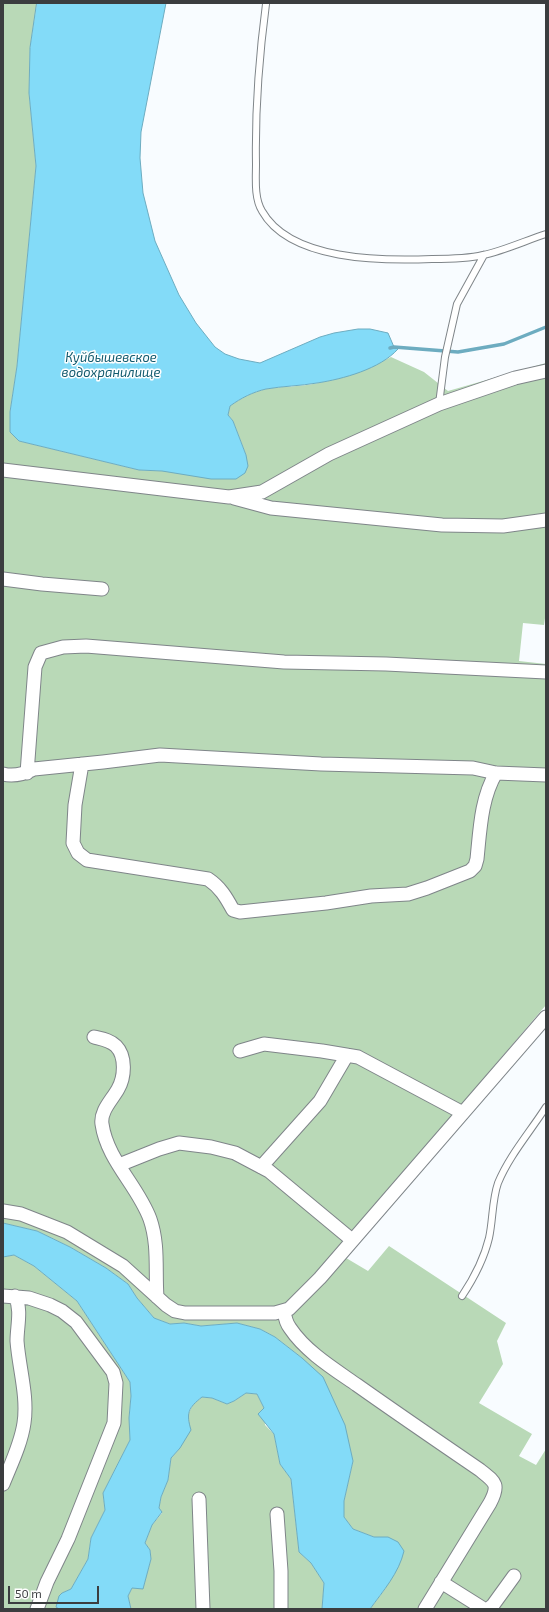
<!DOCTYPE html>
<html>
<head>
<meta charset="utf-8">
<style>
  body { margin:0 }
  #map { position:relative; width:549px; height:1612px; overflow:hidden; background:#f8fcff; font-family:"Exo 2",sans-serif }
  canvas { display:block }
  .frame { position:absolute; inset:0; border:4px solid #3b3d3f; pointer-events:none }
  .scale { position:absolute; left:8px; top:1586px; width:91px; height:18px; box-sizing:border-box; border:2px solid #3b3d3f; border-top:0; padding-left:5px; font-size:12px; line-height:14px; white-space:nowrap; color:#3b3d3f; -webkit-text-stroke:3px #fff; paint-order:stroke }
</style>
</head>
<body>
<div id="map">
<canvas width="549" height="1612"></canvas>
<div class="frame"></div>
<div class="scale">50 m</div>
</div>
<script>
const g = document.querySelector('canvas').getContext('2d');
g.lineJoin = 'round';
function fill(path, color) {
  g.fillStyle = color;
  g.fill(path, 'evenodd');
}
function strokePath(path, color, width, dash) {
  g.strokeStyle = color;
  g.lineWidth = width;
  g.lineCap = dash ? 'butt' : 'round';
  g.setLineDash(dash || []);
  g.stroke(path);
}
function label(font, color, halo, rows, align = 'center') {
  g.font = font + ' "Exo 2",sans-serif';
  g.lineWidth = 3;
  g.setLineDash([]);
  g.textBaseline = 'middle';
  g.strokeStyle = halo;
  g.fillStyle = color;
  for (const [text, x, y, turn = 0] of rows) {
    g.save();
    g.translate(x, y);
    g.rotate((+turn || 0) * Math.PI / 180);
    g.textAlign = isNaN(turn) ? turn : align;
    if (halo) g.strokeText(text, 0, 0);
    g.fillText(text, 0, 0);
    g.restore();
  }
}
const green = new Path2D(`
  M3,3H37L30,48L29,93L36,166L17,366L10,412L11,432L19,441L139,470L162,471L246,455L233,421L228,415L230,406C241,398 253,392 266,389C283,386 301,387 318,383C344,378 367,369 391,357L424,372L448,391L546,363V611L544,625L523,623L519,661L546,664V1005L336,1252L368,1271L389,1246L506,1323L497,1341L503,1364L479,1403L532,1434L519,1456L536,1465L546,1449V1609H370L385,1589L388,1538L374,1537L353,1529L344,1517V1501L353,1461L302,1358L275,1337L260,1329L237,1323L201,1326L184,1323L170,1324L154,1318L137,1298L128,1284L106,1268L70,1247L37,1231L3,1223Z
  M14,1255L34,1266L77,1301L130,1382L131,1396L129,1418L130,1440L103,1493L105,1510L91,1538L88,1559L71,1589L62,1593L56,1607L59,1609H3V1257Z
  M246,1393L257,1394L264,1408L265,1425L274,1434L280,1464L291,1479L299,1552L311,1563L324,1583L322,1609H131L128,1596L132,1588H143L151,1559L150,1550L145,1543L152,1525L162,1513L159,1508L161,1497L168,1480L171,1458L180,1448L187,1417L193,1404L202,1397L212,1398L227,1404L234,1401Z`);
const water = new Path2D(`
  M37,3H166L141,132L140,158L143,193L155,241L179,295L196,323L215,347L225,354L239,359L260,363L320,337L334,333L358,329H370L388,333L394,347L398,349C380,369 343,379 317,383C300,386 283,386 266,389C253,392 241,398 230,406L228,415L233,421L246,455L248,466L245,473L236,479H211L162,471L139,470L19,441L10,432V412L17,366L36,166L29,93L30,48Z
  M3,1223L37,1231L70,1247L106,1268L128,1284L137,1298L154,1318L170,1324L184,1323L201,1326L237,1323L260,1329L275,1337L302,1358L323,1377L345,1425L353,1461L344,1501V1517L353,1529L374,1537H388L398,1542L404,1551C399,1573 383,1591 370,1609H322L324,1583L311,1563L299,1552L291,1479L280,1464L274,1434L258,1414L264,1408L257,1394L246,1393L234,1401L227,1404L212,1398L202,1397C188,1408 186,1413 191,1430L180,1448L171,1458L168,1480L161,1497L159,1508L162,1512L152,1525L145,1543L150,1550L151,1559L143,1589L132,1588L128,1596L131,1609H59L56,1607L59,1596L62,1593L71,1589L88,1559L91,1538L105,1510L103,1493L130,1440L129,1418L131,1396L130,1382L77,1301L34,1266L14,1255L3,1257Z`);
const stream = new Path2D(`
  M390,348L394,347L458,352L504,344L546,327`);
const lane = new Path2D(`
  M266,4C259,57 255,110 256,164C256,178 254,198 262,211C290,261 382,261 432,259C449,259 467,259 483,255C503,251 527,240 546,234
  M439,404L445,357L457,304L484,255
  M462,1296C474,1278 484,1259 489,1238C493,1220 492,1200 498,1183C509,1156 530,1132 546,1107`);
const street = new Path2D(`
  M3,470L229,497L262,492L329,454L439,404L515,378L546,371
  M234,498L271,508L442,525L503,526L546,520
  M3,579L42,584L102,589
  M82,764L75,805L73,843L78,853L87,860L208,879C220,887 226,897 233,910L240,912L326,903L371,896L408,894L427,888L470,871L475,866L477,859C480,830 481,798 496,773
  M27,773L35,667L41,653L63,647L86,646L284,662L386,664L546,672
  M3,774C14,777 24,774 34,769L103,762L160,755L321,764L473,768L496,773L546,775
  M94,1037C102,1039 110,1040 116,1046C126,1056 125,1077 118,1089C112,1100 100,1111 102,1124C107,1160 138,1186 150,1219C159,1245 155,1271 157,1297
  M240,1051L264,1044L322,1051L358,1057L463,1113
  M119,1165L159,1149L179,1143L211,1147L235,1153L269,1171L352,1240
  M261,1167L320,1101L347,1055
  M3,1211L21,1214L67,1232L123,1266L166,1305L175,1311L185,1313H275L289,1309L320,1278L546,1017
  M3,1296L29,1298L50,1305L62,1311L76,1322L113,1372L116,1383L114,1423L68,1539L47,1582L37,1609
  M284,1311C285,1318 286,1323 290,1328C306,1352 334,1369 357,1385C398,1414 439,1442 480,1470C495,1482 500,1484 490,1503L425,1609
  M3,1484C11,1464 21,1444 24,1423C28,1396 19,1368 17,1341C17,1326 22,1310 15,1296
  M199,1499L203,1609
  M277,1514L281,1571V1609
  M441,1582L484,1609
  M488,1609L493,1605L514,1576`);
const waterNames = [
  ["Куйбышевское",111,358],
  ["водохранилище",111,373]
];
fill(green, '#b9d9b7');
fill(water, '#83dbf8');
strokePath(water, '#6dacc0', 1);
strokePath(stream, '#6dacc0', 3.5);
strokePath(lane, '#7f8589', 8);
strokePath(street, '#7f8589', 15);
strokePath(lane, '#fff', 6);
strokePath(street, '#fff', 13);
label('italic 13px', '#125b6f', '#fff', waterNames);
</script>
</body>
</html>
